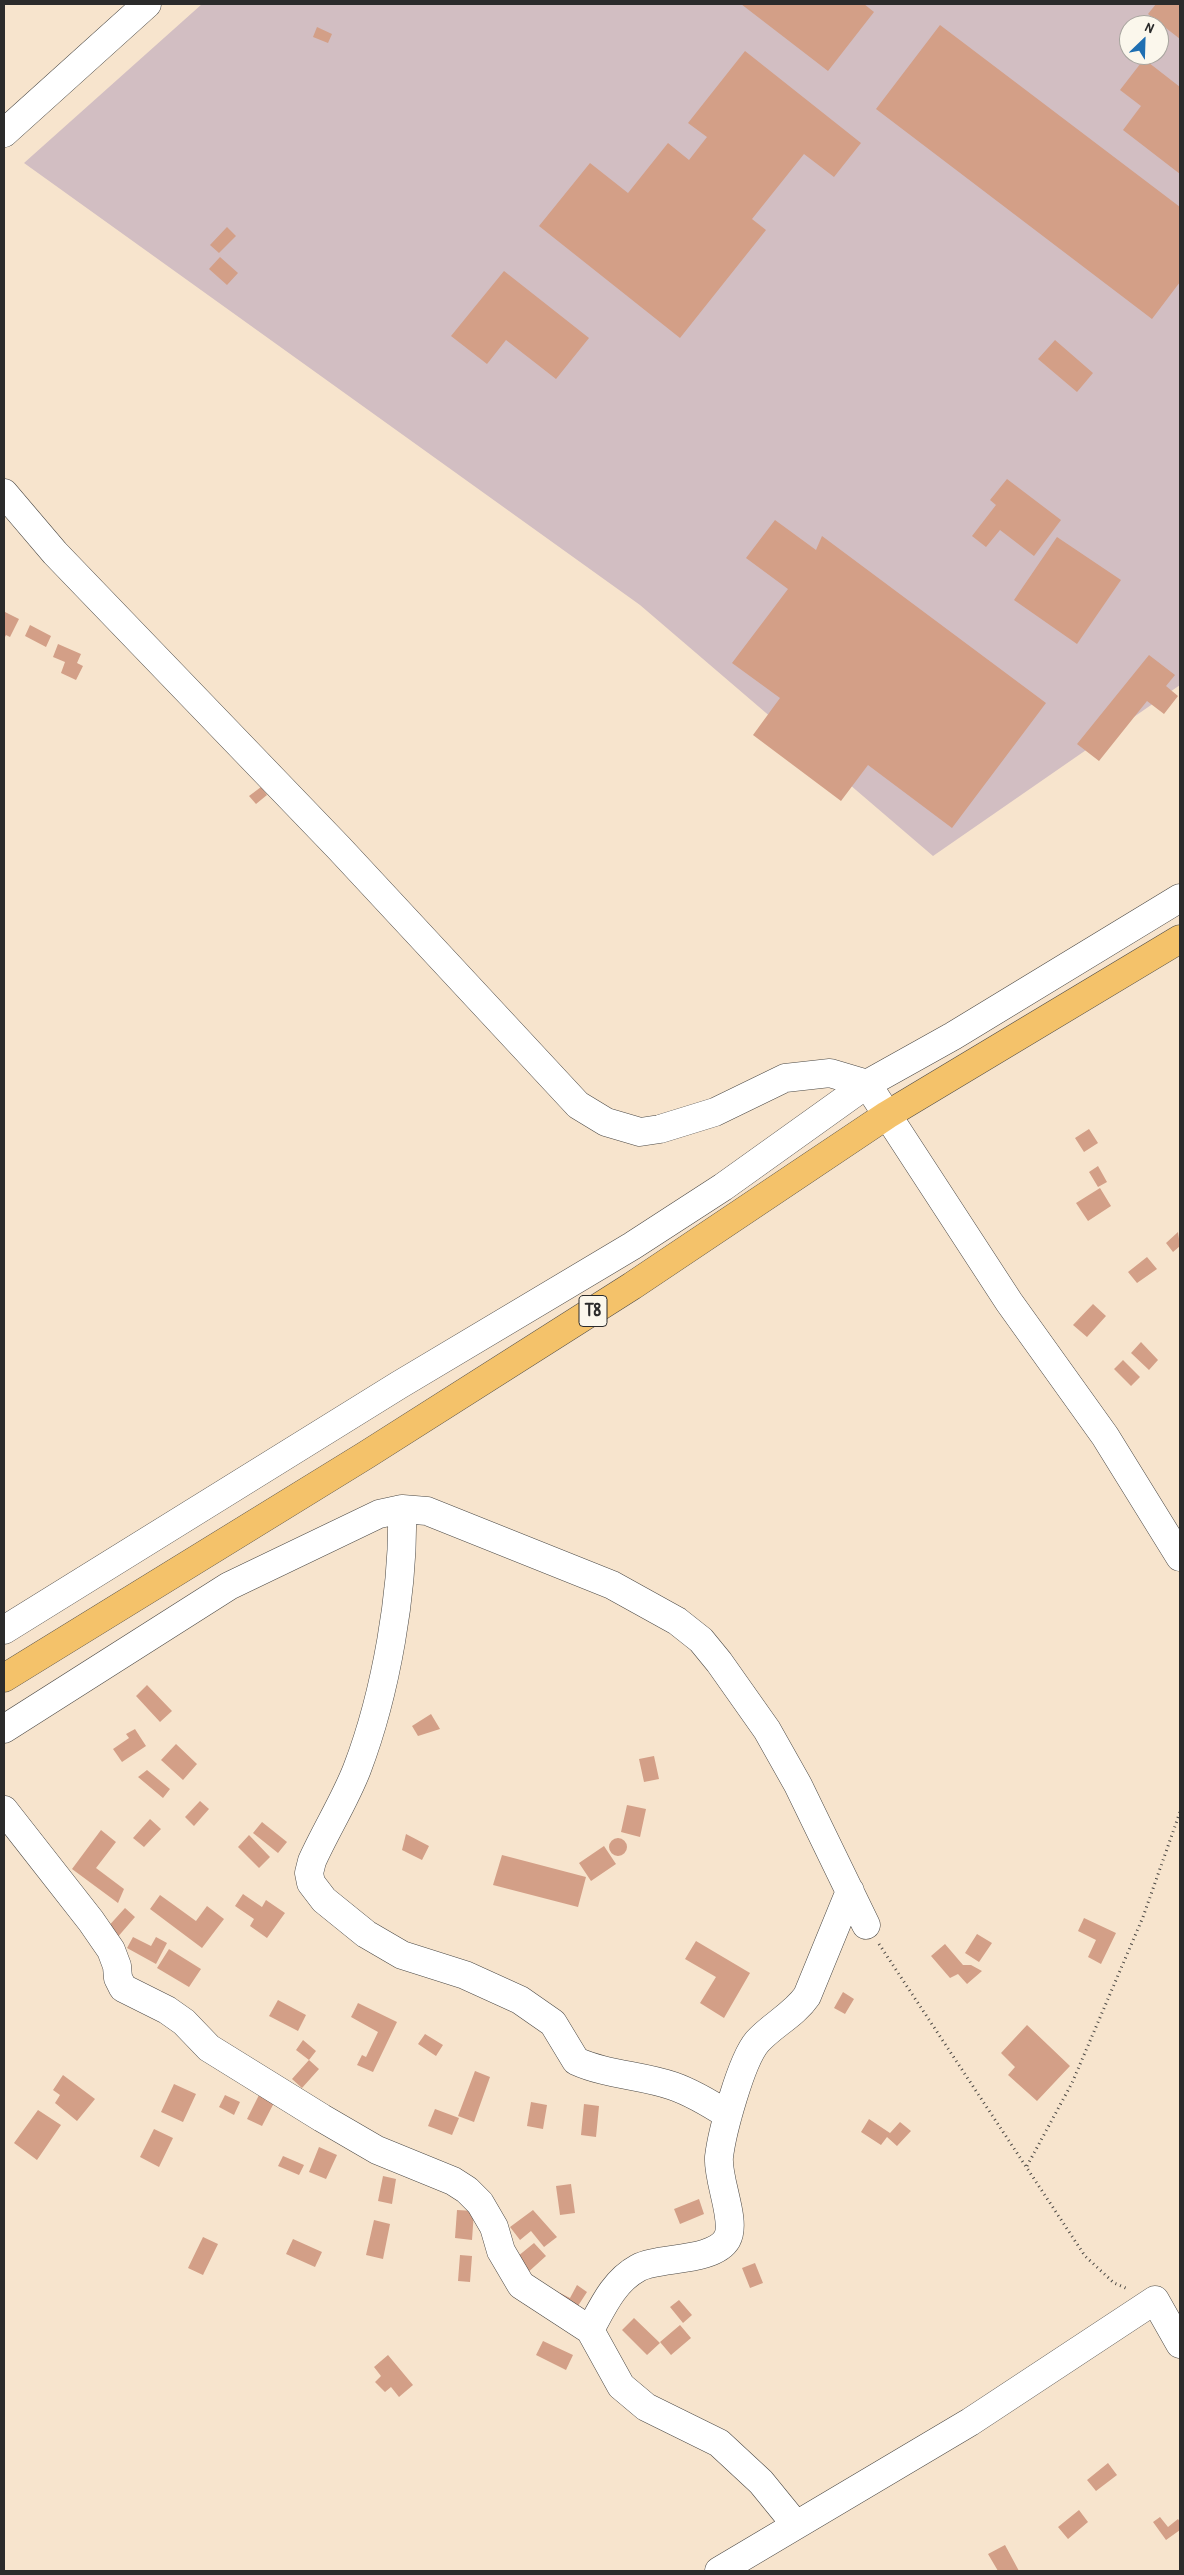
<!DOCTYPE html>
<html>
<head>
<meta charset="utf-8">
<style>
  body { margin:0 }
  #map { position:relative; width:1184px; height:2575px; overflow:hidden; background:#f7e4cd; font-family:"Patrick Hand",sans-serif }
  canvas { display:block }
  .frame { position:absolute; inset:0; border:5px solid #2b2b2b; pointer-events:none }
  .north { position:absolute; left:1119px; top:15px; width:50px; height:50px; box-sizing:border-box; background:#fbf7ec; border:1px solid #a8a59f; border-radius:50%; rotate:24deg; font-size:14px; font-weight:700; line-height:20px; text-align:center; color:#2b2b2b }
  .north::after { content:''; display:block; margin:auto; width:18px; height:22px; background:#1f6fb2; clip-path:polygon(50% 0,100% 100%,50% 72%,0 100%) }
</style>
</head>
<body>
<div id="map">
<canvas width="1184" height="2575"></canvas>
<div class="frame"></div>
<div class="north">N</div>
</div>
<script>
const g = document.querySelector('canvas').getContext('2d');
g.lineJoin = 'round';
function fill(path, color) {
  g.fillStyle = color;
  g.fill(path, 'evenodd');
}
function strokePath(path, color, width, dash) {
  g.strokeStyle = color;
  g.lineWidth = width;
  g.lineCap = dash ? 'butt' : 'round';
  g.setLineDash(dash || []);
  g.stroke(path);
}
function label(font, color, halo, rows, align = 'center') {
  g.font = font + ' "Patrick Hand",sans-serif';
  g.lineWidth = 4.5;
  g.setLineDash([]);
  g.textBaseline = 'middle';
  g.strokeStyle = halo;
  g.fillStyle = color;
  for (const [text, x, y, turn = 0] of rows) {
    g.save();
    g.translate(x, y);
    g.rotate((+turn || 0) * Math.PI / 180);
    g.textAlign = isNaN(turn) ? turn : align;
    if (halo) g.strokeText(text, 0, 0);
    g.fillText(text, 0, 0);
    g.restore();
  }
}
const industrial = new Path2D(`
  M202,4H1180V685L933,856L640,605L24,163ZM1129,25H1159V55H1129Z`);
const building = new Path2D(`
  M741,4H864L874,12L828,71Z
  M1156,4H1180V39L1148,14Z
  M940,25L1180,207V282L1152,319L876,109Z
  M317,27L332,34L328,43L313,37Z
  M745,51L861,143L834,177L804,154L752,219L766,230L680,338L539,226L590,163L628,193L668,143L689,160L707,137L688,123Z
  M1144,59L1180,87V174L1123,130L1141,106L1120,90Z
  M227,227L236,236L219,253L210,245Z
  M220,257L238,273L227,285L209,269Z
  M504,271L589,338L556,379L506,340L487,364L451,336Z
  M1055,340L1093,373L1077,392L1038,359Z
  M1007,479L1061,520L1034,556L1000,530L986,547L972,536L996,505L990,500Z
  M775,520L816,550L822,536L1046,703L952,828L868,765L841,801L753,735L780,698L732,663L788,589L746,558Z
  M1057,537L1121,580L1077,644L1014,600Z
  M5,612L19,619L10,637L6,635L4,639Z
  M30,625L51,636L46,647L25,636Z
  M58,644L81,654L77,663L83,666L76,680L61,673L65,662L53,657Z
  M1149,655L1175,675L1166,686L1178,696L1164,714L1147,701L1099,761L1077,744Z
  M261,787L267,795L256,804L249,796Z
  M1089,1129L1098,1143L1084,1152L1075,1138Z
  M1098,1166L1107,1182L1098,1187L1089,1172Z
  M1100,1188L1111,1206L1088,1221L1076,1203Z
  M1178,1232L1180,1246L1173,1252L1166,1243Z
  M1147,1257L1157,1269L1137,1283L1128,1272Z
  M1093,1304L1106,1316L1087,1337L1073,1325Z
  M1141,1342L1158,1360L1149,1370L1131,1353Z
  M1123,1360L1140,1377L1131,1386L1114,1369Z
  M147,1685L172,1711L160,1722L136,1696Z
  M431,1714L440,1729L418,1736L412,1726Z
  M135,1729L146,1746L122,1762L113,1749L129,1738L126,1734Z
  M176,1744L197,1764L183,1780L161,1760Z
  M654,1756L659,1779L644,1782L639,1759Z
  M147,1770L170,1789L163,1798L138,1777Z
  M200,1801L209,1809L194,1826L185,1817Z
  M627,1805L646,1809L640,1837L621,1832Z
  M150,1819L161,1829L144,1847L133,1838Z
  M262,1822L287,1842L278,1853L253,1833Z
  M101,1830L116,1842L96,1868L124,1889L118,1903L72,1869Z
  M406,1834L429,1846L422,1860L402,1850Z
  M249,1835L270,1857L259,1868L238,1847Z
  M609 1847a9 9 0 1 1 18 0a9 9 0 1 1-18 0Z
  M604,1846L616,1864L591,1881L579,1863Z
  M502,1855L586,1877L578,1907L493,1885Z
  M243,1894L262,1907L266,1900L285,1913L267,1938L250,1926L254,1919L235,1906Z
  M160,1895L196,1921L207,1906L224,1919L202,1948L150,1909Z
  M125,1908L135,1917L116,1939L105,1930Z
  M1084,1918L1116,1933L1101,1964L1088,1957L1096,1940L1078,1931Z
  M977,1934L992,1943L979,1962L965,1953Z
  M133,1937L151,1946L156,1937L167,1943L156,1964L127,1948Z
  M696,1941L750,1973L724,2018L700,2003L716,1977L685,1959Z
  M945,1944L963,1965H971L982,1971L967,1984L958,1974L950,1978L931,1956Z
  M169,1949L201,1969L189,1987L157,1968Z
  M843,1992L854,1999L845,2014L834,2008Z
  M278,2000L306,2015L298,2031L269,2016Z
  M358,2003L397,2022L373,2072L357,2065L362,2055L366,2057L378,2032L351,2017Z
  M1027,2025L1070,2066L1037,2101L1008,2075L1015,2067L1001,2053Z
  M425,2034L443,2045L436,2056L418,2044Z
  M303,2040L316,2051L309,2060L296,2050Z
  M309,2060L319,2069L302,2088L292,2079Z
  M475,2071L490,2077L474,2122L458,2116Z
  M63,2075L95,2099L77,2121L55,2103L60,2095L53,2090Z
  M174,2084L196,2094L183,2122L161,2112Z
  M260,2093L275,2101L262,2126L247,2119Z
  M225,2095L240,2102L234,2115L219,2107Z
  M531,2102L547,2105L543,2129L527,2126Z
  M584,2104L599,2106L596,2137L581,2135Z
  M435,2109L459,2118L452,2135L428,2126Z
  M38,2110L61,2125L37,2160L14,2143Z
  M869,2119L890,2133L900,2122L911,2131L897,2146L887,2137L881,2145L861,2132Z
  M154,2129L173,2138L159,2167L140,2157Z
  M319,2147L337,2155L326,2179L309,2172Z
  M283,2156L304,2165L299,2175L278,2166Z
  M383,2176L396,2179L392,2204L378,2201Z
  M571,2184L575,2213L560,2215L556,2186Z
  M699,2199L704,2214L680,2224L674,2209Z
  M457,2210L474,2211L472,2240L455,2238Z
  M533,2210L557,2237L544,2247L531,2231L520,2240L510,2227Z
  M374,2220L390,2224L383,2259L366,2255Z
  M203,2237L218,2244L203,2275L188,2268Z
  M293,2239L322,2252L315,2267L286,2254Z
  M534,2243L546,2256L525,2275L512,2261Z
  M460,2255L472,2256L470,2282L458,2281Z
  M755,2263L763,2283L750,2288L742,2268Z
  M577,2285L587,2292L574,2312L555,2301L560,2293L570,2298Z
  M679,2300L692,2315L683,2323L670,2307Z
  M634,2318L660,2343L647,2355L622,2330Z
  M680,2325L691,2338L671,2355L660,2342Z
  M543,2341L573,2355L566,2370L536,2355Z
  M388,2355L413,2385L399,2397L391,2387L385,2392L375,2382L381,2376L374,2367Z
  M1108,2463L1117,2475L1096,2491L1087,2480Z
  M1079,2510L1088,2522L1068,2539L1058,2527Z
  M1160,2517L1168,2527L1178,2519L1180,2522V2530L1166,2540L1153,2522Z
  M1005,2545L1019,2571H998L988,2554Z`);
const path = new Path2D(`
  M879,1944L1085,2256L1114,2283L1128,2289
  M1027,2166L1072,2083L1143,1917L1180,1812`);
const minor = new Path2D(`
  M4,133L147,4
  M4,493L55,553L339,848L578,1105L606,1122L640,1132L660,1129L715,1112L785,1078L830,1073L867,1084L1009,1302L1105,1436L1180,1557
  M402,1509C404,1590 386,1693 357,1769C345,1800 326,1830 312,1861L309,1873L311,1883L324,1900L366,1934L402,1955L465,1975L520,2000L553,2023L576,2061C607,2075 641,2075 673,2086C693,2093 711,2104 728,2115
  M4,1630L399,1385L632,1246L723,1187L867,1084L953,1036L1180,898
  M4,1729L229,1586L379,1514L402,1509L427,1511L612,1585L677,1621L701,1640L719,1662L767,1730L798,1785L866,1925
  M4,1810L91,1921L111,1950L117,1966L118,1978L123,1988L167,2010L184,2022L209,2048L322,2118L377,2150L453,2181L467,2190L480,2203L494,2227L501,2251L521,2285L590,2330L621,2386L646,2407L719,2443L761,2482L796,2525
  M590,2330C603,2306 614,2281 638,2268C657,2257 714,2262 727,2239C737,2221 717,2180 719,2157C722,2132 741,2061 757,2042C772,2025 794,2015 807,1996L850,1891
  M719,2571L970,2422L1155,2300L1180,2344`);
const highway = new Path2D(`
  M4,1678L366,1455L632,1286L887,1115L1180,939`);
const shields = [
  [593,1311,28]
];
const shieldNames = [
  ["T8",593,1311]
];
fill(industrial, '#d2bec2');
fill(building, '#d39f87');
strokePath(minor, '#4a4743', 29);
strokePath(highway, '#4a4743', 29);
strokePath(path, '#4a4743', 3, [1, 4]);
strokePath(minor, '#fff', 28);
strokePath(highway, '#f4c26a', 28);
for (const [x, y, w] of shields) {
  const box = new Path2D();
  box.roundRect(x - w / 2, y - 15.5, w, 31, 4);
  g.fillStyle = '#fbf7ec';
  g.fill(box);
  strokePath(box, '#2b2b2b', 1);
}
label('bold 18px', '#2b2b2b', null, shieldNames);
</script>
</body>
</html>
